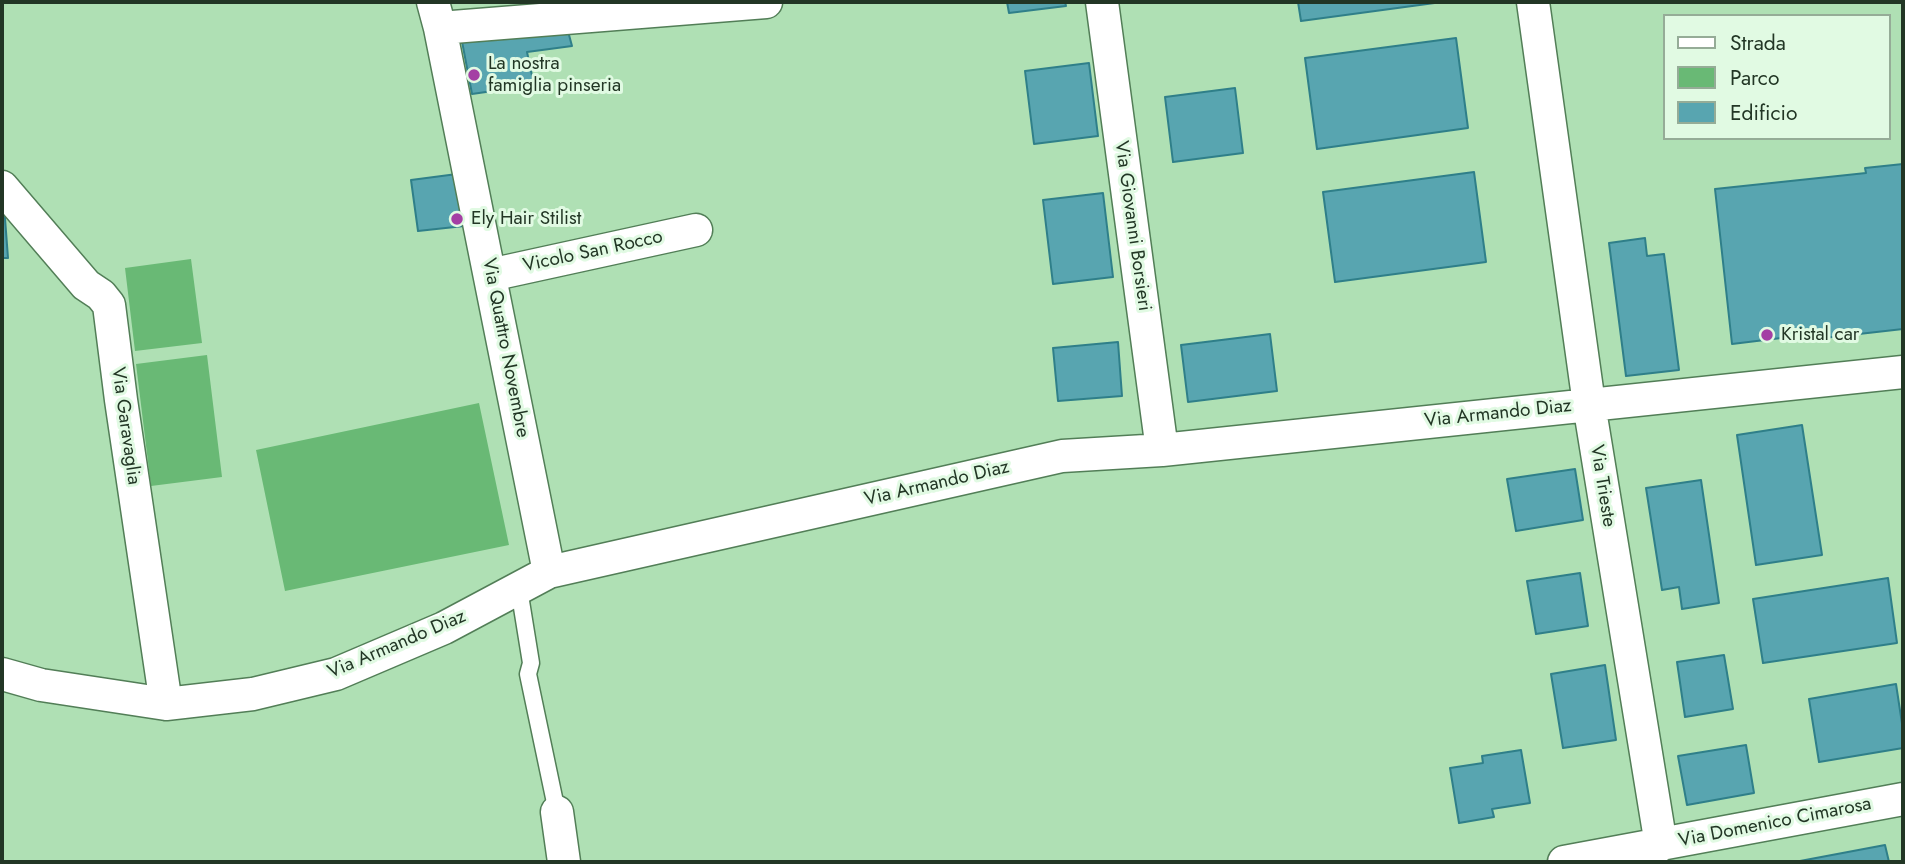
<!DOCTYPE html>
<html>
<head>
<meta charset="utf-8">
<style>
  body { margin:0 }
  #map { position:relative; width:1905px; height:864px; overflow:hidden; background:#afe0b4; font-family:Jost,sans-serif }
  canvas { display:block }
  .frame { position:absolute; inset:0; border:4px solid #223625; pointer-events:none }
  .legend { position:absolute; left:1663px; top:14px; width:228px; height:126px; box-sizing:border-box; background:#e1fae3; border:2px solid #95ac97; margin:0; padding:9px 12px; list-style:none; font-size:21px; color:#223625 }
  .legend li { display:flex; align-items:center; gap:14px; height:35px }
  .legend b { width:35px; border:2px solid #95ac97 }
</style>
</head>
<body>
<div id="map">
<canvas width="1905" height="864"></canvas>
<div class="frame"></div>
<ul class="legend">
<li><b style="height:9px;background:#fff"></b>Strada</li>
<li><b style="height:19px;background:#69b975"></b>Parco</li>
<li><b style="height:19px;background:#58a5b0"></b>Edificio</li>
</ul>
</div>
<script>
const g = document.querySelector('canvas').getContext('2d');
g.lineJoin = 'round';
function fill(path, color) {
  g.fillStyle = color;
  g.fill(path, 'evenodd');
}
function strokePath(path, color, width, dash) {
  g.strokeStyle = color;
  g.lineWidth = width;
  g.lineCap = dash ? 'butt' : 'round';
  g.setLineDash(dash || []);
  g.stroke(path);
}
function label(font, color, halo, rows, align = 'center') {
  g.font = font + ' Jost,sans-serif';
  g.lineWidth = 6;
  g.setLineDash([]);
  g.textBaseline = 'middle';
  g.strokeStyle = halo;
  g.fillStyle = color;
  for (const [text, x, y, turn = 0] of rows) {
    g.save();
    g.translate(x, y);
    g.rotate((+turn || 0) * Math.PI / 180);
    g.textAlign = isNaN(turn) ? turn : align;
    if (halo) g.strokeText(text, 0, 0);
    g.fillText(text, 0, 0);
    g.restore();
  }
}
const green = new Path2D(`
  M191,259L202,343L135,351L125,268Z
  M207,355L222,477L151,486L136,364Z
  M479,403L509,545L285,591L256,450Z`);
const building = new Path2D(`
  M1007,2H1065L1066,6L1009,13Z
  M1298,2H1442L1301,21Z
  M565,20L572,46L527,52L534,85L472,94L460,31Z
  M1456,38L1468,128L1317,149L1305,58Z
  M1089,63L1098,136L1034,144L1025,71Z
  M1235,88L1243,153L1173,162L1165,97Z
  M1903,164V329L1806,340V335L1732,344L1715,189L1866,173L1865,168Z
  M1474,172L1486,262L1335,282L1323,192Z
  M457,174L464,226L418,231L411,180Z
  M1103,193L1113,277L1053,284L1043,200Z
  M2,205H4L8,258H2Z
  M1645,238L1647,256L1664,254L1679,370L1626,376L1609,243Z
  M1270,334L1277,391L1188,402L1181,345Z
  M1118,342L1122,396L1058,401L1053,348Z
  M1802,425L1822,555L1756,565L1737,435Z
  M1575,469L1583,520L1516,531L1507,479Z
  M1701,480L1719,603L1682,609L1679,587L1662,590L1646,488Z
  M1580,573L1588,626L1536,634L1527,581Z
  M1888,578L1897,643L1763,663L1753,599Z
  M1724,655L1733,709L1685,717L1677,662Z
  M1605,665L1616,740L1563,748L1551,674Z
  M1896,684L1903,730V748L1819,762L1809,699Z
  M1746,745L1754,793L1687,805L1678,756Z
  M1521,750L1530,803L1492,809L1494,817L1459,823L1450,768L1483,763L1482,756Z
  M1885,845L1889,862L1800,861Z`);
const lane = new Path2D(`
  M519,589L531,663L528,674L557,812`);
const street = new Path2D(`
  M433,2L440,28L549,572
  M1102,2L1162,450
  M1533,2L1589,404L1661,845
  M440,28L766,2
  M2,187L86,285L101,295L109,305L121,400L166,704
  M490,275L696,230
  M2,674L41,685L166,704L253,694L336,674L444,628L549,572L1062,456L1162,450L1903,372
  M557,812L564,862
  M1564,862L1903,799`);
const markers = [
  [474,75,7,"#a43fa4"],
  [457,219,7,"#a43fa4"],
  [1767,335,7,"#a43fa4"]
];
const poiNames = [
  ["La nostra",488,64],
  ["famiglia pinseria",488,86],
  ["Ely Hair Stilist",471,219],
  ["Kristal car",1781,335]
];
const streetNames = [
  ["Via Giovanni Borsieri",1132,226,82],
  ["Vicolo San Rocco",593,252,-12],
  ["Via Quattro Novembre",505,348,79],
  ["Via Armando Diaz",1498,414,-6],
  ["Via Garavaglia",125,426,82],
  ["Via Armando Diaz",937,484,-13],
  ["Via Trieste",1602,486,81],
  ["Via Armando Diaz",397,645,-23],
  ["Via Domenico Cimarosa",1775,823,-11]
];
fill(green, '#69b975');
fill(building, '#58a5b0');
strokePath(building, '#2f7f89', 2);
strokePath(lane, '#527e57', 19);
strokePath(street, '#527e57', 35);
strokePath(lane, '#fff', 16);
strokePath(street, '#fff', 32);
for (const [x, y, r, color] of markers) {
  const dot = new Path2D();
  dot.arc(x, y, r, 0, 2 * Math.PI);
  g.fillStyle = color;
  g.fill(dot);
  strokePath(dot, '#e1fae3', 2.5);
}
label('19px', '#223625', '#e1fae3', poiNames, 'left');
label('19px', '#223625', '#e1fae3', streetNames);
</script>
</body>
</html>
